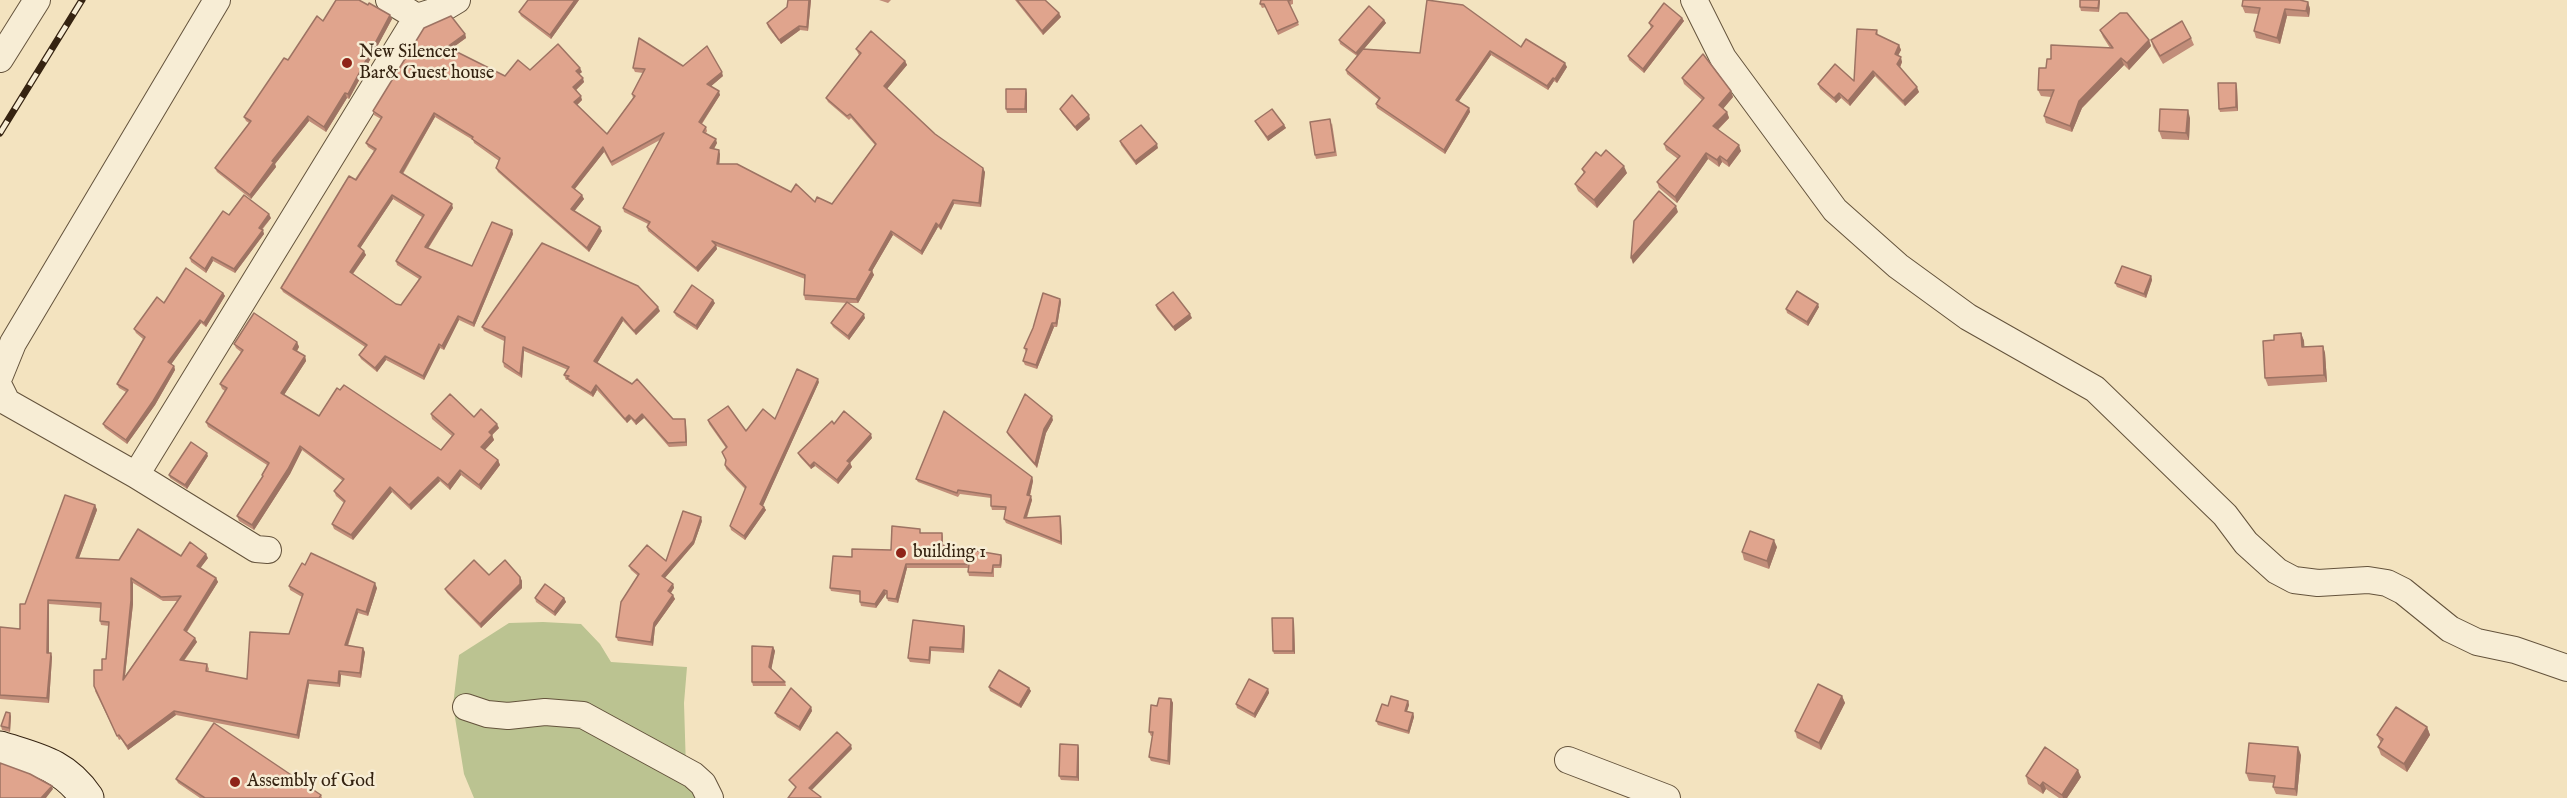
<!DOCTYPE html>
<html>
<head>
<meta charset="utf-8">
<style>
  body { margin:0 }
  canvas { display:block; background:#f3e3bf }
</style>
</head>
<body>
<canvas width="2567" height="798"></canvas>
<script>
const g = document.querySelector('canvas').getContext('2d');
g.lineJoin = 'round';
function fill(path, color) {
  g.fillStyle = color;
  g.fill(path, 'evenodd');
}
function strokePath(path, color, width, dash) {
  g.strokeStyle = color;
  g.lineWidth = width;
  g.lineCap = dash ? 'butt' : 'round';
  g.setLineDash(dash || []);
  g.stroke(path);
}
function label(font, color, halo, rows, align = 'center') {
  g.font = font + ' "IM FELL English",serif';
  g.lineWidth = 5;
  g.setLineDash([]);
  g.textBaseline = 'middle';
  g.strokeStyle = halo;
  g.fillStyle = color;
  for (const [text, x, y, turn = 0] of rows) {
    g.save();
    g.translate(x, y);
    g.rotate((+turn || 0) * Math.PI / 180);
    g.textAlign = isNaN(turn) ? turn : align;
    if (halo) g.strokeText(text, 0, 0);
    g.fillText(text, 0, 0);
    g.restore();
  }
}
const green = new Path2D(`
  M543,622L581,624L600,644L611,662L687,667L684,703L686,769L701,798H474L464,774L453,705L459,655L509,623Z`);
const street = new Path2D(`
  M389,0L417,17L442,9L457,0
  M1694,0L1723,58L1835,210L1898,266L1968,317L2095,389L2225,515L2246,543L2277,571L2294,580L2318,583L2368,580L2387,583L2403,591L2450,629L2477,642L2515,650L2567,668
  M0,59L37,0
  M0,375L13,343L217,0
  M0,388L7,402L136,475L417,17
  M136,475L256,549L268,550
  M466,707L487,714L508,716L545,712L583,715L693,775L703,784L710,798
  M1568,760L1667,798`);
const secondary = new Path2D(`
  M0,748C37,760 64,764 87,798`);
const rail = new Path2D(`
  M0,133L82,0`);
const wall = new Path2D(`
  M579,0L551,39L521,16L519,12Z
  M811,0L808,31L800,30L781,44L768,27L767,23Z
  M879,0H891L888,3Z
  M1015,0H1045L1061,17L1043,35Z
  M1293,0V4L1290,5L1299,25L1278,35L1266,7L1262,8L1260,4Z
  M2080,0H2100L2099,12L2081,11L2080,7Z
  M2308,2L2310,9L2309,17L2287,16L2280,44L2256,38L2254,31L2259,14L2245,13L2242,6Z
  M368,5L390,15L392,19L349,99L347,98L326,132L309,121L275,164L276,167L251,199L217,172L215,168L249,123L246,121L244,117L288,60L323,21Z
  M1682,18L1684,21L1644,73L1629,60L1628,56L1651,28L1649,23Z
  M1384,20L1386,23L1364,49L1420,53L1521,47L1567,67L1557,83L1554,81L1548,90L1491,55L1458,102L1469,108L1470,112L1445,154L1377,108L1376,104L1379,100L1347,74L1346,70L1357,56L1340,44L1339,40Z
  M1877,30L1878,35L1899,45L1901,50L1898,56L1902,62L1900,68L1919,92L1905,106L1875,76L1850,106L1841,98L1836,103L1820,89L1818,84L1854,81Z
  M2100,30L2149,40L2151,46L2129,70L2124,65L2082,108L2072,132L2046,123L2044,116L2051,97L2041,96L2038,90L2046,68L2051,59L2110,48L2103,37Z
  M465,34L466,38L451,49L505,76L530,70L582,72L579,74L584,82L576,90L582,100L577,105L607,134L633,98L632,94L643,73L635,72L633,68L683,66L723,76L711,86L720,95L702,124L706,127L707,131L706,133L717,143L714,149L720,154L719,164L815,202L832,204L875,145L851,118L849,120L828,102L826,98L859,55L856,49L905,61L907,65L887,89L935,134L985,172L981,207L954,204L941,230L938,227L922,255L893,235L872,271L874,275L858,303H848L865,318L849,340L833,327L831,323L847,303L805,300L804,295L805,279L716,246L717,249L698,272L648,231L647,227L648,224L624,212L623,208L660,140L612,166L604,152L575,189L584,199L574,211L602,231L589,252L498,172L496,168L499,161L474,143L473,140L435,117L403,174L453,208L428,249L472,266L512,230L513,234L474,327L459,320L444,350L440,348L424,380L386,360L377,372L361,359L359,355L365,347L283,292L281,288L374,151L368,147L366,143L381,119L374,115L373,111ZM393,199L422,217L396,261L397,265L419,279L401,305L396,304L353,274L366,255L360,248Z
  M2191,38L2194,45L2163,64L2153,47L2151,40Z
  M1682,78L1731,91L1733,97L1723,109L1727,112L1729,118L1718,130L1741,151L1729,167L1722,162L1719,167L1708,159L1677,203L1659,188L1657,182L1678,159L1666,150L1664,144L1702,100L1684,84Z
  M2237,87L2238,111L2220,112L2219,109Z
  M1027,93V113H1007L1006,109Z
  M1060,109L1090,119L1077,131L1062,113Z
  M2190,118L2189,140L2162,139L2159,131Z
  M1255,121L1284,125L1286,128L1268,141L1257,125Z
  M1332,123L1337,156L1316,159L1315,155Z
  M1120,141L1158,148L1136,165L1121,145Z
  M1601,156L1627,173L1597,208L1578,191L1575,184L1584,174L1582,169Z
  M229,215L271,218L262,230L264,234L235,273L213,261L206,273L191,262L190,258Z
  M2151,276L2152,280L2146,298L2117,287L2115,283Z
  M223,293L225,296L206,327L201,323L171,364L174,366L175,370L155,405L127,444L105,428L103,424L126,392L119,388L117,384L143,339L136,333L134,329L164,303Z
  M1060,299L1061,302L1057,327H1054L1037,369L1025,365L1023,361L1026,352L1024,348Z
  M715,303L697,330L676,316L674,312Z
  M1156,305L1192,318L1175,331L1157,309Z
  M1819,307L1808,326L1787,313L1786,309Z
  M660,311L636,335L623,321L597,363L673,419H685L686,423L687,446L669,447L644,418L636,425L631,419L627,423L597,390L593,397L569,382L568,380H566L564,375L568,370L524,351L522,378L504,367L503,362L504,341L484,331L482,327Z
  M2301,333L2304,341V347L2323,346L2325,353L2327,382L2268,386L2265,378L2274,340Z
  M297,342L299,347L297,351L305,356L306,361L284,395L319,416L441,450L452,436L432,419L431,414L474,417L499,428L492,435L494,440L485,450L498,460L500,465L481,490L461,475L450,490L440,481L411,510L392,492L353,540L334,529L332,524L344,503L336,496L334,491L343,481L302,450L290,474L254,530L239,521L237,516L262,478V475L267,465L208,427L206,422L225,391L222,389L220,384L241,352L236,348L234,344Z
  M819,382L763,505L766,510L745,540L731,530L730,526L745,489L726,469L725,465L726,461L722,452L726,448L709,424L708,420L746,431L775,419Z
  M1053,420L1046,433L1037,468L1008,435L1007,432Z
  M834,424L872,438L850,463L852,467L838,484L815,466L811,469L800,457L798,453Z
  M208,456L187,489L170,478L169,475Z
  M1032,477L1033,481L1030,496L1032,500L1027,518L1061,520L1062,545L1006,523L1004,519L1006,510H992L991,506V498L960,494L958,497L918,482L916,479Z
  M95,505L97,510L79,558L119,560L181,556L208,558L200,568L216,578L218,582L187,632L197,642L184,661L207,664L209,669L208,672L247,679L289,634L302,597L290,590L289,586L305,565L377,588L368,616L358,613L348,646L365,652L361,678L341,675L340,687L309,684L299,739L176,715L128,750L121,739L119,740L95,691L106,659L109,626L101,625L100,621L101,608L49,604V653L52,657L49,703L0,699V632L20,629L25,604ZM133,583L163,601H178L125,676L133,604Z
  M702,521L694,544L665,578L673,584L674,588L671,593L675,599L655,627L653,646L618,641L616,637L638,576L631,570L629,566L666,561Z
  M922,533H942L943,537V546L1001,555L1002,559L1001,568H994V577L969,576L968,572V568H907L898,603L888,601L887,598V594H886L876,608L861,606L860,602V595L831,591L830,588L852,557L891,550Z
  M1777,547L1769,569L1744,560L1742,552Z
  M489,575L520,577L522,581V588L481,628L447,593L445,589Z
  M535,598H564L566,602L555,616L536,602Z
  M1294,622L1295,654H1274L1273,651Z
  M964,626L965,630L964,653L931,651L930,664L910,662L908,658Z
  M773,647L775,651L771,669L785,682L786,686H753L752,682Z
  M989,687L1029,688L1031,691L1021,708L990,691Z
  M1268,689L1269,693L1255,718L1237,708L1236,704Z
  M1842,696L1845,703L1821,750L1797,738L1795,731Z
  M1171,699L1173,703L1170,765L1151,761L1149,757L1153,736H1151L1149,732L1157,706Z
  M1408,701L1409,705L1407,711L1413,713L1414,717L1409,734L1378,725L1376,721L1388,706Z
  M811,707L812,711L800,731L777,717L775,713Z
  M11,716L10,732L2,730L1,726Z
  M2427,727L2430,735L2407,772L2381,755L2378,747L2381,743L2377,735Z
  M1079,748V781L1061,780L1059,776Z
  M2301,755L2297,796L2276,794L2273,787L2274,783L2249,781L2246,773Z
  M2026,776L2081,777L2067,798H2059L2046,789L2043,794L2028,784Z
  M176,779L321,795L322,798H200L178,783Z`);
const shadedWall = new Path2D(`
  M575,0H579L551,39L550,35Z
  M809,0H811L808,31L807,27Z
  M2099,0H2100L2099,12L2098,8Z
  M2308,2L2310,9L2309,17L2306,11Z
  M2285,9L2287,16L2280,44L2277,38Z
  M1059,13L1061,17L1043,35L1042,31Z
  M390,15L392,19L349,99L348,94Z
  M1682,18L1684,21L1644,73L1643,69Z
  M1384,20L1386,23L1358,56L1356,53Z
  M799,26L800,30L781,44L779,40Z
  M465,34L466,38L448,51L447,47Z
  M2149,40L2151,46L2129,70L2127,63Z
  M1899,45L1901,50L1896,59L1895,54Z
  M1490,51L1491,55L1457,104L1456,100Z
  M1901,57L1902,62L1899,69L1897,64Z
  M2121,58L2124,65L2082,108L2072,132L2070,126L2079,101Z
  M905,61L907,65L886,90L884,86Z
  M1565,63L1567,67L1557,83L1555,79Z
  M580,68L582,72L578,75L576,71Z
  M1873,71L1875,76L1850,106L1848,101Z
  M722,72L723,76L709,88L707,84Z
  M583,78L584,82L575,91L573,87Z
  M1553,78L1554,81L1548,90L1547,86Z
  M2236,83L2237,87L2238,111L2236,107Z
  M1917,87L1919,92L1905,106L1903,101Z
  M1026,89L1027,93V113L1025,109Z
  M719,91L720,95L700,126L699,122Z
  M1731,91L1733,97L1721,111L1719,105Z
  M345,93L347,98L326,132L324,127Z
  M1839,93L1841,98L1836,103L1834,98Z
  M581,96L582,100L576,106L574,102Z
  M1469,108L1470,112L1445,154L1444,150Z
  M2188,110L2190,118L2189,140L2186,133Z
  M1727,112L1729,118L1715,132L1713,126Z
  M434,113L435,117L401,176L400,172Z
  M1089,115L1090,119L1077,131L1075,127Z
  M308,116L309,121L275,164L276,167L251,199L250,195L272,161Z
  M1284,125L1286,128L1268,141L1267,137Z
  M716,139L717,143L712,152L710,148Z
  M1157,144L1158,148L1136,165L1135,161Z
  M1739,145L1741,151L1729,167L1727,161Z
  M603,147L604,152L573,191L572,187Z
  M719,150L720,154L719,168L717,164Z
  M1706,153L1708,159L1677,203L1675,197Z
  M1720,156L1722,162L1719,167L1717,160Z
  M1624,166L1627,173L1597,208L1594,200Z
  M983,168L985,172L981,207L979,203Z
  M392,195L393,199L359,250L358,246Z
  M582,195L584,199L573,213L571,209Z
  M953,200L954,204L941,230L939,226Z
  M452,204L453,208L426,251L425,247Z
  M1676,206L1678,212L1633,264L1631,258Z
  M269,214L271,218L260,231L259,228Z
  M936,223L938,227L922,255L921,251Z
  M600,227L602,231L589,252L587,248Z
  M263,230L264,234L235,273L234,269Z
  M512,230L513,234L474,327L473,323Z
  M891,231L893,235L872,271L874,275L858,303L856,299L869,270Z
  M716,245L717,249L698,272L696,268Z
  M364,251L366,255L351,276L350,272Z
  M212,257L213,261L206,273L205,269Z
  M2151,276L2152,280L2146,298L2144,294Z
  M223,293L225,296L206,327L204,323Z
  M1060,299L1061,302L1057,327L1056,323Z
  M713,300L715,303L697,330L696,326Z
  M1818,304L1819,307L1808,326L1807,322Z
  M658,307L660,311L636,335L634,331Z
  M864,314L865,318L849,340L848,336Z
  M1190,314L1192,318L1175,331L1173,327Z
  M458,316L459,320L444,350L442,346Z
  M622,317L623,321L596,365L594,361Z
  M200,320L201,323L170,366L168,362Z
  M1052,323L1054,327L1037,369L1036,365Z
  M2301,333L2304,341L2305,354L2302,347Z
  M297,342L299,347L295,354L293,349Z
  M439,344L440,348L424,380L423,376Z
  M2323,346L2325,353L2327,382L2324,375Z
  M523,347L524,351L522,378L520,374Z
  M305,356L306,361L282,398L281,393Z
  M385,356L386,360L377,372L375,368Z
  M174,366L175,370L155,405L127,444L126,440Z
  M818,379L819,382L762,508L760,504Z
  M596,385L597,390L593,397L591,393Z
  M642,414L644,418L636,425L635,421Z
  M629,415L631,419L627,423L625,419Z
  M1052,416L1053,420L1046,433L1037,468L1035,464L1044,429Z
  M685,419L686,423L687,446L686,442Z
  M497,424L499,428L490,437L489,432Z
  M871,434L872,438L848,465L847,461Z
  M492,435L494,440L483,452L481,447Z
  M300,446L302,450L290,474L254,530L252,525Z
  M207,453L208,456L187,489L185,485Z
  M498,460L500,465L481,490L479,485Z
  M814,462L815,466L811,469L810,466Z
  M850,463L852,467L838,484L837,480Z
  M460,470L461,475L450,490L448,485Z
  M438,477L440,481L411,510L409,505Z
  M1032,477L1033,481L1029,499L1027,495Z
  M390,487L392,492L353,540L351,535Z
  M1031,496L1032,500L1025,522L1024,518Z
  M95,505L97,510L77,563L76,558Z
  M764,507L766,510L745,540L744,536Z
  M1060,516L1061,520L1062,545L1061,542Z
  M701,517L702,521L694,544L663,580L662,576Z
  M1774,540L1777,547L1769,569L1767,561Z
  M206,554L208,558L199,570L197,566Z
  M1001,555L1002,559L1001,568L1000,565Z
  M906,564L907,568L898,603L896,599Z
  M520,577L522,581V588L481,628L480,624Z
  M131,578L133,583V604L124,684L123,680Z
  M216,578L218,582L185,634L184,630Z
  M375,583L377,588L368,616L366,612Z
  M673,584L674,588L669,595L668,591Z
  M884,590L886,594L876,608L875,604Z
  M673,595L675,599L655,627L653,646L651,642L654,623Z
  M564,598L566,602L555,616L554,612Z
  M48,600L49,604V657L47,653Z
  M357,609L358,613L346,650L345,645Z
  M1293,618L1294,622L1295,654L1293,651Z
  M964,626L965,630L964,653L962,649Z
  M195,638L197,642L181,664L180,660Z
  M773,647L775,651L771,671L769,667Z
  M930,647L931,651L930,664L929,660Z
  M363,648L365,652L361,678L360,673Z
  M51,653L52,657L49,703L47,698Z
  M339,671L341,675L340,687L338,683Z
  M308,680L309,684L299,739L297,735Z
  M1029,688L1031,691L1021,708L1019,705Z
  M1268,689L1269,693L1255,718L1254,714Z
  M1842,696L1845,703L1821,750L1819,743Z
  M1171,699L1173,703L1170,765L1168,761Z
  M1408,701L1409,705L1406,714L1405,711Z
  M811,707L812,711L800,731L799,727Z
  M174,711L176,715L128,750L127,746Z
  M10,713L11,716L10,732L9,728Z
  M1413,713L1414,717L1409,734L1408,731Z
  M2427,727L2430,735L2407,772L2404,764Z
  M851,745L852,749L810,792L809,788Z
  M1078,745L1079,748V781L1077,777Z
  M2298,747L2301,755L2297,796L2295,789Z
  M2078,770L2081,777L2067,798H2063L2062,795Z
  M2043,782L2046,789L2043,794L2040,786Z
  M52,786L53,789L46,798H41Z`);
const building = new Path2D(`
  M336,0H359L368,5L369,3L390,15L348,94L345,93L324,127L308,116L272,161L274,162L250,195L215,168L251,121L244,117L284,58L288,60L317,16L323,21Z
  M528,0H575L550,35L519,12Z
  M788,0H809L807,27L799,26L779,40L767,23L787,7Z
  M1017,0H1045L1059,13L1042,31Z
  M1261,0H1291L1288,1L1298,22L1277,31L1264,4H1260Z
  M1427,0L1463,5L1521,47L1526,39L1565,63L1555,79L1553,78L1547,86L1490,51L1456,100L1469,108L1444,150L1376,104L1380,98L1346,70L1363,49L1420,53Z
  M2080,0H2099L2098,8L2080,7Z
  M2243,0H2300L2308,2L2306,11L2285,9L2277,38L2254,31L2260,8L2242,6Z
  M1664,3L1682,18L1643,69L1628,56L1653,26L1649,23Z
  M1369,6L1384,20L1356,53L1339,40Z
  M2120,13H2127L2149,40L2127,63L2121,58L2079,101L2070,126L2044,116L2054,90H2038L2039,68H2046L2047,59H2051V45L2113,48L2100,30Z
  M451,16L465,34L447,47L505,76L518,60L530,70L558,44L580,68L576,71L583,78L573,87L581,96L574,102L607,134L635,96L632,94L645,69L633,68L639,38L683,66L707,46L722,72L707,84L719,91L699,122L706,127L703,132L716,139L710,148L719,150L717,164H737L791,192L796,184L815,202L817,197L832,204L876,144L850,114L847,116L826,98L861,53L856,49L871,31L905,61L884,86L935,134L983,168L979,203L953,200L939,226L936,223L921,251L891,231L869,270L872,271L856,299L804,295L805,275L712,241L716,245L696,268L647,227L650,222L623,208L664,133L611,162L603,147L572,187L582,195L571,209L600,227L587,248L496,168L500,158L472,139L473,137L434,113L400,172L452,204L425,247L472,266L492,222L512,230L473,323L458,316L442,346L439,344L423,376L385,356L375,368L359,355L367,345L281,288L349,176L356,180L376,149L366,143L382,117L373,111L424,28ZM392,195L424,215L396,261L421,277L401,305L396,304L350,272L364,251L358,246Z
  M2182,21L2191,38L2160,56L2151,40Z
  M1857,29L1877,30L1876,34L1899,45L1895,54L1901,57L1897,64L1917,87L1903,101L1873,71L1848,101L1839,93L1834,98L1818,84L1835,64L1854,81Z
  M1703,54L1731,91L1719,105L1727,112L1713,126L1739,145L1727,161L1720,156L1717,160L1706,153L1675,197L1657,182L1680,156L1664,144L1704,98L1682,78Z
  M2218,83H2236V107L2219,109Z
  M1006,89H1026L1025,109H1006Z
  M1072,95L1089,115L1075,127L1060,109Z
  M1272,109L1284,125L1267,137L1255,121Z
  M2160,109L2188,110L2186,133L2159,131Z
  M1330,119L1335,152L1315,155L1310,122Z
  M1141,125L1157,144L1135,161L1120,141Z
  M1606,150L1624,166L1594,200L1575,184L1585,172L1582,169L1596,152L1601,156Z
  M1659,191L1676,206L1631,258L1634,221Z
  M244,195L269,214L259,228L263,230L234,269L212,257L205,269L190,258L223,211L229,215Z
  M542,243L638,286L658,307L634,331L622,317L594,361L632,384L637,379L673,419H685L686,442L668,443L642,414L635,421L629,415L625,419L596,385L591,393L567,378L569,376L564,375L569,367L523,347L520,374L503,362L505,337L482,327Z
  M2122,266L2151,276L2144,294L2115,283Z
  M186,268L223,293L204,323L200,320L168,362L174,366L153,401L126,440L103,424L128,390L117,384L145,337L134,329L157,297L164,303Z
  M692,285L713,300L696,326L674,312Z
  M1797,291L1818,304L1807,322L1786,309Z
  M1173,292L1190,314L1173,327L1156,305Z
  M1043,293L1060,299L1056,323H1052L1036,365L1023,361L1027,349L1024,348L1033,328Z
  M847,302L864,314L848,336L831,323Z
  M254,313L297,342L293,349L305,356L281,393L319,416L337,388L340,390L344,385L441,450L454,434L431,414L450,394L474,417L481,409L497,424L489,432L492,435L481,447L498,460L479,485L460,470L448,485L438,477L409,505L390,487L351,535L332,524L345,501L334,491L344,479L300,446L288,469L252,525L237,516L263,476L262,475L269,463L206,422L227,388L220,384L243,350L234,344Z
  M2301,333L2302,347L2323,346L2324,375L2265,378L2263,341L2274,340V335Z
  M797,369L818,379L760,504L764,507L744,536L730,526L746,487L725,465L726,460L722,452L727,447L708,420L728,406L746,431L763,409L775,419Z
  M1025,394L1052,416L1044,429L1035,464L1007,432Z
  M844,411L871,434L847,461L850,463L837,480L814,462L810,466L798,453L832,421L834,424Z
  M944,411L1032,477L1027,495L1031,496L1024,518L1060,516L1061,542L1004,519L1006,507L991,506V495L958,490L957,493L916,479Z
  M191,442L207,453L185,485L169,475Z
  M65,495L95,505L76,558L119,560L138,529L181,556L190,542L206,554L197,566L216,578L184,630L195,638L180,660L207,664L206,671L247,679L250,632L289,634L303,594L289,586L302,563L305,565L311,553L375,583L366,612L357,609L345,645L363,648L360,673L339,671L338,683L308,680L297,735L174,711L127,746L119,735L117,736L94,686V670H102V659H106L109,622L100,621L101,603L48,600L47,653H51L47,698L0,695V627L20,629V604H25ZM131,578L161,597L181,596L123,680L131,600Z
  M683,511L701,517L693,541L662,576L673,584L668,591L673,595L654,623L651,642L616,637L621,602L639,574L629,566L647,545L666,561Z
  M892,526L920,529V533H942V545L1001,555L1000,565H993L992,573L968,572L969,564H906L896,599L887,598V591L884,590L875,604L860,602V591L830,588L833,556L852,557V549L891,550Z
  M1750,531L1774,540L1767,561L1742,552Z
  M474,560L489,575L505,560L520,577V584L480,624L445,589Z
  M545,584L564,598L554,612L535,598Z
  M1272,618H1293V651H1273Z
  M913,620L964,626L962,649L930,647L929,660L908,658Z
  M752,646L773,647L769,667L785,682H752Z
  M999,670L1029,688L1019,705L989,687Z
  M1249,679L1268,689L1254,714L1236,704Z
  M1818,684L1842,696L1819,743L1795,731Z
  M791,688L811,707L799,727L775,713Z
  M1391,696L1408,701L1405,711L1413,713L1408,731L1376,721L1382,704L1388,706Z
  M1159,698L1171,699L1168,761L1149,757L1153,732H1149L1151,705L1157,706Z
  M2396,707L2427,727L2404,764L2378,747L2383,739L2377,735Z
  M6,712L10,713L9,728L1,726Z
  M214,723L321,795L319,798H205L176,779Z
  M837,732L851,745L809,788L821,797L820,798H788L796,787L789,780Z
  M2249,743L2298,747L2295,789L2273,787L2275,776L2246,773Z
  M1060,744L1078,745L1077,777L1059,776Z
  M2045,747L2078,770L2062,795L2043,782L2040,786L2026,776Z
  M0,763L30,774L52,786L41,798H0Z`);
const markers = [
  [347,63,6,"#8f2418"],
  [901,553,6,"#8f2418"],
  [235,782,6,"#8f2418"]
];
const poiNames = [
  ["New Silencer",359,53],
  ["Bar& Guest house",359,74],
  ["building 1",913,553],
  ["Assembly of God",247,782]
];
fill(green, '#bbc391');
strokePath(street, '#64533c', 28);
strokePath(secondary, '#352311', 35);
strokePath(street, '#f7edd5', 26);
strokePath(secondary, '#f7edd5', 33);
strokePath(rail, '#352311', 7);
strokePath(rail, '#f7edd5', 4.5, [14]);
fill(wall, '#c18d79');
fill(shadedWall, '#9d7363');
fill(building, '#e0a48d');
strokePath(building, '#9d7363', 1.5);
for (const [x, y, r, color] of markers) {
  const dot = new Path2D();
  dot.arc(x, y, r, 0, 2 * Math.PI);
  g.fillStyle = color;
  g.fill(dot);
  strokePath(dot, '#f7edd5', 2);
}
label('18px', '#352311', '#f7edd5', poiNames, 'left');
</script>
</body>
</html>
